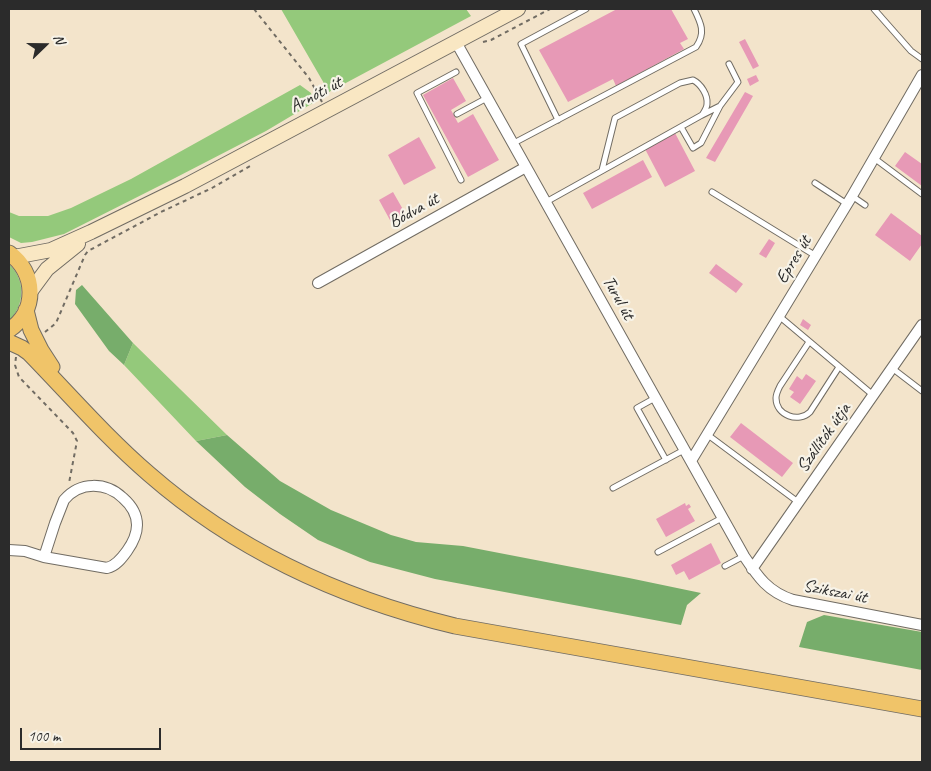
<!DOCTYPE html>
<html>
<head>
<meta charset="utf-8">
<style>
  body { margin:0 }
  #map { position:relative; width:931px; height:771px; overflow:hidden; background:#f3e4cb; font-family:Caveat,sans-serif }
  canvas { display:block }
  .frame { position:absolute; inset:0; border:10px solid #2b2b2b; pointer-events:none }
  .north { position:absolute; left:20px; top:20px; width:50px; height:50px; -webkit-text-stroke:4px #f7f3e8; paint-order:stroke; rotate:68deg; font-size:14px; font-weight:700; line-height:20px; text-align:center; color:#2b2b2b }
  .north::after { content:''; display:block; margin:auto; width:18px; height:22px; background:#2b2b2b; clip-path:polygon(50% 0,100% 100%,50% 72%,0 100%) }
  .scale { position:absolute; left:20px; top:728px; width:141px; height:22px; box-sizing:border-box; border:2px solid #2b2b2b; border-top:0; padding-left:6px; font-size:15px; line-height:18px; white-space:nowrap; color:#2b2b2b; -webkit-text-stroke:4px #f7f3e8; paint-order:stroke }
</style>
</head>
<body>
<div id="map">
<canvas width="931" height="771"></canvas>
<div class="frame"></div>
<div class="north">N</div>
<div class="scale">100 m</div>
</div>
<script>
const g = document.querySelector('canvas').getContext('2d');
g.lineJoin = 'round';
function fill(path, color) {
  g.fillStyle = color;
  g.fill(path, 'evenodd');
}
function strokePath(path, color, width, dash) {
  g.strokeStyle = color;
  g.lineWidth = width;
  g.lineCap = dash ? 'butt' : 'round';
  g.setLineDash(dash || []);
  g.stroke(path);
}
function label(font, color, halo, rows, align = 'center') {
  g.font = font + ' Caveat,sans-serif';
  g.lineWidth = 4.5;
  g.setLineDash([]);
  g.textBaseline = 'middle';
  g.strokeStyle = halo;
  g.fillStyle = color;
  for (const [text, x, y, turn = 0] of rows) {
    g.save();
    g.translate(x, y);
    g.rotate((+turn || 0) * Math.PI / 180);
    g.textAlign = isNaN(turn) ? turn : align;
    if (halo) g.strokeText(text, 0, 0);
    g.fillText(text, 0, 0);
    g.restore();
  }
}
const green = new Path2D(`
  M281,9H466L471,16L329,92Z
  M300,85L311,93L313,103L266,131L175,178L64,234L32,242L21,243L9,237V212L19,216H48L71,208L131,179Z
  M9,264C26,280 25,305 9,321Z
  M133,343L227,435L196,441L124,365Z`);
const forest = new Path2D(`
  M82,285L133,343L124,365L109,351L75,304L76,290Z
  M227,435L280,481L331,510L391,535L416,542L463,546L629,578L701,593L687,605L681,625L435,579L370,562L318,540L280,514L245,487L196,441Z
  M824,615L922,632V670L799,647L807,622Z`);
const building = new Path2D(`
  M617,9H671L688,39L680,43L684,49L616,86L613,79L568,102L539,50Z
  M745,39L759,66L753,69L739,42Z
  M756,75L759,81L750,86L747,79Z
  M453,78L466,101L451,110L458,123L473,114L499,160L468,177L423,95Z
  M745,92L753,96L715,162L706,158Z
  M675,133L695,171L665,187L645,149Z
  M419,137L436,168L404,185L388,155Z
  M905,152L922,164V186L895,166Z
  M643,160L652,177L592,209L583,193Z
  M393,192L405,213L391,222L379,200Z
  M891,213L922,236V244L910,261L875,235Z
  M769,239L775,243L766,258L759,254Z
  M716,264L743,284L736,293L709,273Z
  M803,319L811,325L808,330L800,325Z
  M806,374L816,381L800,404L790,397L794,392L789,389L797,376L802,380Z
  M741,423L793,463L782,477L730,437Z
  M685,503L686,506L689,504L691,507L688,509L695,521L666,537L656,519Z
  M711,543L721,563L689,580L684,571L676,575L671,565Z`);
const path = new Path2D(`
  M254,9L309,78L322,102
  M483,42L491,40L550,9
  M45,332L56,323L85,255L88,251L161,212L212,188L252,165
  M16,357L15,365L19,377L73,433L77,441L69,483`);
const service = new Path2D(`
  M874,9L911,51L922,59
  M456,72L417,93L461,180
  M457,114L487,98
  M702,115L720,106L738,82L729,64
  M558,120L521,44L586,9
  M681,127L693,148L701,143L720,106
  M512,144L696,47C706,33 701,23 694,9
  M874,158L922,194
  M815,183L847,204
  M712,192L816,256
  M852,196L865,205
  M546,202L702,115C704,112 707,108 707,104C708,95 701,84 693,80L680,83L615,118L602,170
  M779,316L873,395
  M809,342L780,386C778,390 776,394 776,398C776,416 799,423 810,412L839,367
  M892,368L922,391
  M655,398L637,408L666,460
  M708,435L798,502
  M613,488L684,450
  M658,552L722,518
  M725,566L744,556`);
const minor = new Path2D(`
  M456,42L744,556C758,577 768,592 793,600L922,625
  M318,283L526,167
  M691,461L852,196L922,75
  M9,550L25,551L44,557L107,568C116,566 122,558 127,551C132,544 137,534 137,525C137,515 131,505 123,498C106,482 80,481 64,500L55,523L44,557
  M752,569L922,325`);
const secondary = new Path2D(`
  M14,257L51,250L91,232L185,186L518,9
  M30,292L47,269L78,244`);
const primary = new Path2D(`
  M9,253C36,272 38,311 9,330
  M26,310L31,330L41,350L52,367
  M9,342L22,348L29,353C69,394 106,437 149,474C236,550 343,599 455,626L922,709`);
const streetNames = [
  ["Arnóti út",316,95,-28],
  ["Bódva út",414,211,-29],
  ["Epres út",794,260,-59],
  ["Turul út",618,298,61],
  ["Szállítók útja",824,438,-55],
  ["Szikszai út",835,592,11]
];
fill(green, '#94c97b');
fill(forest, '#77ad6b');
fill(building, '#e799b6');
strokePath(service, '#716c63', 7);
strokePath(minor, '#716c63', 12);
strokePath(secondary, '#716c63', 16);
strokePath(primary, '#716c63', 17);
strokePath(path, '#716c63', 2, [4, 4]);
strokePath(service, '#fff', 5);
strokePath(minor, '#fff', 10);
strokePath(secondary, '#f9e7c3', 14);
strokePath(primary, '#f0c469', 15);
label('18px', '#2b2b2b', '#f7f3e8', streetNames);
</script>
</body>
</html>
